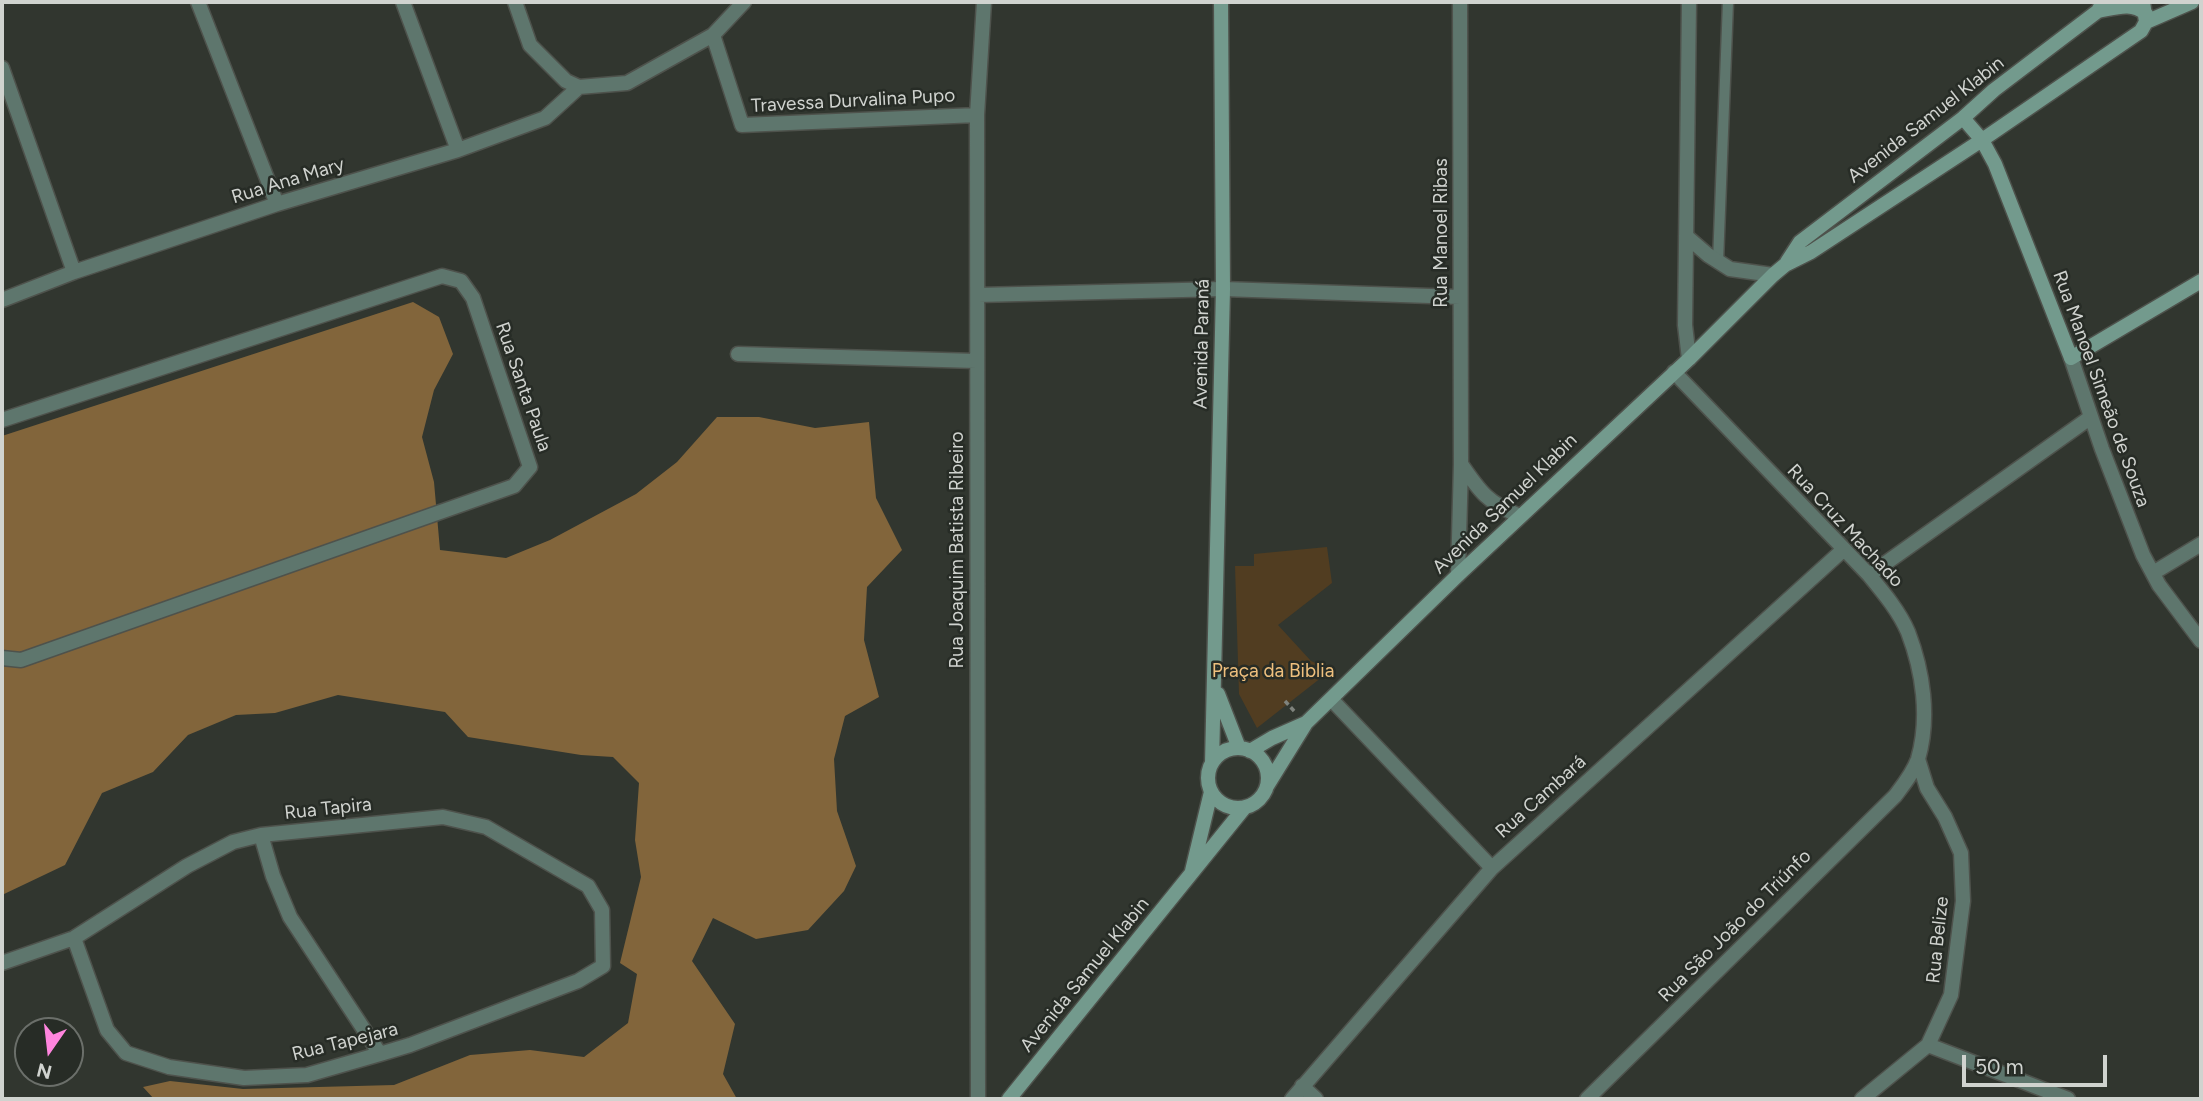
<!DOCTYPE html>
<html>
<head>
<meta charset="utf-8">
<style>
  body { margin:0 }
  #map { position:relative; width:2203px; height:1101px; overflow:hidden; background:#31362f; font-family:Figtree,sans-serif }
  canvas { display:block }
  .frame { position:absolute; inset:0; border:4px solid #d0d3cf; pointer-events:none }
  .north { position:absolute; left:14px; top:1017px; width:70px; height:70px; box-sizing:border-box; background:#272c26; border:2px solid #6b6f6a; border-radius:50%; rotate:194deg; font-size:19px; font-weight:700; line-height:28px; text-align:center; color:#d0d3cf }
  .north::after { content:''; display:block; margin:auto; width:24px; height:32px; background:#ff85de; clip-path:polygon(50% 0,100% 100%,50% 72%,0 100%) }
  .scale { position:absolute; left:1962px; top:1055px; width:145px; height:32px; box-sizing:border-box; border:4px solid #d0d3cf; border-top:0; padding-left:9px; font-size:21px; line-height:24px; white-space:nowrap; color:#d0d3cf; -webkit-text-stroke:5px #272c26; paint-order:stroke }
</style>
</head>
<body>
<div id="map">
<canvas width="2203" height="1101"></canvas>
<div class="frame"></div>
<div class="north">N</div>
<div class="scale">50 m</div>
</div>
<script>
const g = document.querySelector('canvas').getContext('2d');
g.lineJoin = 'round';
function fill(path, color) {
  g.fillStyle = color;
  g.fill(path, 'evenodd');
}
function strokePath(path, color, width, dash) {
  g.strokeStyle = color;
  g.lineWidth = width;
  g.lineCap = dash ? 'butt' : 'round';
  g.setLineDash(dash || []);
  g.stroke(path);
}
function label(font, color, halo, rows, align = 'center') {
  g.font = font + ' Figtree,sans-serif';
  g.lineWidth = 5;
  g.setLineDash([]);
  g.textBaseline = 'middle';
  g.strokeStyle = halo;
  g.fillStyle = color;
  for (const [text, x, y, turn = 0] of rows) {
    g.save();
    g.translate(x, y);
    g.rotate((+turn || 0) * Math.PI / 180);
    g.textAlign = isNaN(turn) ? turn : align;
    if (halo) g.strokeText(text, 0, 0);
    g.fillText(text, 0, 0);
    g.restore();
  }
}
const green = new Path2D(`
  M1327,547L1332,583L1278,625L1311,661L1331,670L1257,728L1239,694L1235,566H1254V554Z`);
const forest = new Path2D(`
  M413,302L439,317L453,354L434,390L422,437L434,482L440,550L506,558L550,540L636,494L677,462L717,417H759L815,428L869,422L876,498L902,550L867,587L864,640L879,697L845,716L834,759L837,811L856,866L844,891L808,930L756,939L713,918L692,961L735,1024L723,1074L737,1099H154L143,1087L170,1081L243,1089L394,1085L470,1055L530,1050L584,1057L628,1023L637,974L620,963L641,877L635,840L639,783L613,757L581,755L468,737L445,712L338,695L275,713L236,715L188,735L153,772L102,793L65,865L2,895V436Z`);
const path = new Path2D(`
  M1285,701L1295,712`);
const lane = new Path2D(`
  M1718,262L1728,2`);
const street = new Path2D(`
  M198,2L277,204
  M403,2L458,150
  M515,2L530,45L566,81L579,87L627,83L713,35L744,2
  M713,35L742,125L977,115
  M2,68L74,272
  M1686,236L1708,255L1730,269L1773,275
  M978,295L1223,289L1460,297
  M2,300L74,272L277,204L458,150L545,118L579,87
  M738,354L976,361
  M2071,358L2102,449L2143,555L2159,585L2201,641
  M1689,359L1685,325L1689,2
  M2,420L442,276L461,281L473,298L530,467L514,486L21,660L2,658
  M1461,464C1480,492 1488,503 1520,516
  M2153,573L2201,544
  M1458,575L1461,464L1460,2
  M1869,575L2091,417
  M1332,700L1492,868
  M261,835L273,876L290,917L380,1054
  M2,963L74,938L187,866L233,842L261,835L443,817L486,827L588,886L602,910L603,966L578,981L410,1045L380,1054L307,1075L244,1078L169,1067L126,1053L107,1030L74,938
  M1928,1045L2068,1099
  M1302,1086L1316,1099
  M978,1099L977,115L984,2
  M1292,1099L1492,868L1843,550
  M1587,1099L1895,796C1904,784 1913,773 1918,759C1930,718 1923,671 1908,632C1899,611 1883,592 1869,575L1674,372
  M1862,1099L1928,1045L1951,995L1963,901L1961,853L1945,817L1927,788L1918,759`);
const secondary = new Path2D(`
  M2098,11C2115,8 2132,1 2146,14
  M2146,22L2192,2
  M1963,118L1982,140L1995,164L2071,358L2201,281
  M1787,262L1800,242L1963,118L1994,90L2098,11L2103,2
  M1218,694L1239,748
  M1208 778a30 30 0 1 1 60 0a30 30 0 1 1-60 0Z
  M1250,751L1272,738L1306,723
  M1212,763L1223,289L1221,2
  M1267,786L1306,723L1458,575L1689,359L1773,275L1785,265L1811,252L1982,140L2141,31L2146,22L2143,2
  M1192,871L1211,792
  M1009,1099L1245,807`);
const streetNames = [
  ["Travessa Durvalina Pupo",853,101,-3],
  ["Avenida Samuel Klabin",1926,120,-38],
  ["Rua Ana Mary",288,181,-17],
  ["Rua Manoel Ribas",1441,233,-90],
  ["Avenida Paraná",1202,344,-89],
  ["Rua Santa Paula",523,387,71],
  ["Rua Manoel Simeão de Souza",2101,389,70],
  ["Avenida Samuel Klabin",1505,504,-44],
  ["Rua Cruz Machado",1845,526,47],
  ["Rua Joaquim Batista Ribeiro",957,550,-90],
  ["Rua Cambará",1541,797,-42],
  ["Rua Tapira",328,809,-6],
  ["Rua São João do Triúnfo",1735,926,-45],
  ["Rua Belize",1938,940,-84],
  ["Avenida Samuel Klabin",1085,975,-51],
  ["Rua Tapejara",345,1042,-14]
];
const parkNames = [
  ["Praça da Biblia",1273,671]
];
fill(green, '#513d21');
fill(forest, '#82653b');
strokePath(lane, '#4e524c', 13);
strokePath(street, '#4e524c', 17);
strokePath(secondary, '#4e524c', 17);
strokePath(path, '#7f837d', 3.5, [5, 3.5]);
strokePath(lane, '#5e766d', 10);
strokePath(street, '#5e766d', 14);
strokePath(secondary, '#739a8d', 14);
label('19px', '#d0d3cf', '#272c26', streetNames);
label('19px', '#efc07e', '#272c26', parkNames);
</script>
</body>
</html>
